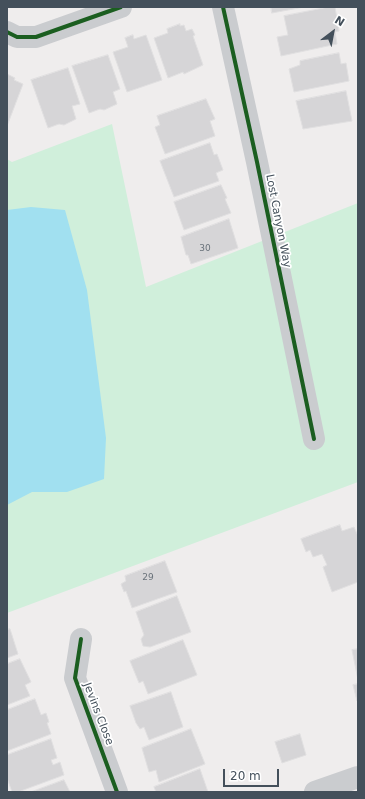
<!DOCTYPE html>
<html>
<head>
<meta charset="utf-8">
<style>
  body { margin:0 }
  #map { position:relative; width:365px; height:799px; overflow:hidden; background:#efeded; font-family:"DejaVu Sans",sans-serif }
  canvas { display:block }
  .frame { position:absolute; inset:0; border:8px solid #44505b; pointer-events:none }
  .north { position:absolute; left:313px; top:12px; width:40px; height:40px; -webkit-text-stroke:3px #fff; paint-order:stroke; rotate:32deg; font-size:11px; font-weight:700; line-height:16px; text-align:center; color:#44505b }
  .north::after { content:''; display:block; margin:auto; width:14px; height:18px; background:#44505b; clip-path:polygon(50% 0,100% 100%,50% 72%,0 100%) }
  .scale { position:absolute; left:223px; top:769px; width:56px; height:18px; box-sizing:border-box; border:2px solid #44505b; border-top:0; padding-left:5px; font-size:12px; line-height:14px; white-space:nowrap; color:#44505b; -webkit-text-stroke:3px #fff; paint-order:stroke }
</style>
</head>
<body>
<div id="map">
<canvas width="365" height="799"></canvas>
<div class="frame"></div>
<div class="north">N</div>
<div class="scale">20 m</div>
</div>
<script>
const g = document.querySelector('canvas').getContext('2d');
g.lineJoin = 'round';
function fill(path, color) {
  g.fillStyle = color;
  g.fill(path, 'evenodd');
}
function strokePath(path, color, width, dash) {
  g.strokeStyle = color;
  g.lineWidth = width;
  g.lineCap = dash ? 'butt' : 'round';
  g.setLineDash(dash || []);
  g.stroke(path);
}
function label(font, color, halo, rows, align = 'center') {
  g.font = font + ' "DejaVu Sans",sans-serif';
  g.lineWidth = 3.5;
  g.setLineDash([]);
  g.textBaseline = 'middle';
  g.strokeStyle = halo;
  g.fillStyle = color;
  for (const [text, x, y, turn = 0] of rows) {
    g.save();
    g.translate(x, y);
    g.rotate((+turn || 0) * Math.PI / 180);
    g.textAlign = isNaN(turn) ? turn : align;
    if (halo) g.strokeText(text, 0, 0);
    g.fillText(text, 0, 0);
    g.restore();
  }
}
const green = new Path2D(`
  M112,124L146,287L358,203V482L7,613V159L12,162Z`);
const water = new Path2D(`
  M31,207L65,210L87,290L106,438L104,479L67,492H32L7,505V210Z`);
const building = new Path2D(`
  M271,7H304L272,13Z
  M329,7H335L339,31L335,32L337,44L281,56L277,37L288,35L284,16Z
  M180,24V26L184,25L186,31L192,29L195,35L193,36L203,65L184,74L183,72L168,78L154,38L168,33L167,29Z
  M133,35L134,39L146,35L162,80L127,92L113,52L128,47L125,38Z
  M339,53L341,64L346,63L349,81L294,92L289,69L300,65V61Z
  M108,55L120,89L113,92L117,104L104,110L100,109L89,113L72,66Z
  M68,68L80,104L72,106L76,119L64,125L59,124L48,128L31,80Z
  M7,74L15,78L14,80L23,84L7,126Z
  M346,91L352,121L303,129L296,101Z
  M206,99L215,119L210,121L215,136L165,154L155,127L160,125L157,116Z
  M210,143L214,155L217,154L223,170L216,173L219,181L174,197L160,161Z
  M221,185L227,198L225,199L231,213L184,230L174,202Z
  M229,219L238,248L191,264L188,255H186L181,237Z
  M340,525L342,531L354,527L358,536V582L332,592L323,567L327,565L322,554L313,557L310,550L306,552L301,539Z
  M165,561L177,592L132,608L126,591L124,592L121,584L126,581L125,576Z
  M177,596L191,632L150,647L143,646L141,639L144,635L136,612Z
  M10,629L18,654L7,658V630Z
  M183,640L197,675L148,694L143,681L139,683L130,661Z
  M358,649V680L352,650Z
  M20,659L31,682L25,685L30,696L7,705V664Z
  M358,684V701H357L353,685Z
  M171,692L183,727L149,740L144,727L140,729L136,723L130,706Z
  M35,699L41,715L46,713L49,722L47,723L51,734L7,751V710Z
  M191,729L205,764L159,782L156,770L149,772L142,748Z
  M300,734L306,755L282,763L275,742Z
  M51,739L57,758L51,760L53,765L60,762L64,775L18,792H12L7,778V755Z
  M200,769L208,792H156L154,787Z
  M64,780L70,792H31Z`);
const minor = new Path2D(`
  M223,7L257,162L314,439
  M7,32L17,37H36L121,7
  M81,639L75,678L117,792
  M315,792L358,777`);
const cycleway = new Path2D(`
  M223,7L257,162L314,439
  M7,32L17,37H36L121,7
  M81,639L75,678L117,792`);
const numberNames = [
  ["30",205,249],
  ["29",148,578]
];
const streetNames = [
  ["Lost Canyon Way",278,221,79],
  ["Jevins Close",98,714,69]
];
fill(green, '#d0efdb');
fill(water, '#a1e0f0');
fill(building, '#d6d5d7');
strokePath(building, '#e0dfe0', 1);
strokePath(minor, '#cacccf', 22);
strokePath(cycleway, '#1b5e20', 4);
label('9px', '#6a737b', null, numberNames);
label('11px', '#44505b', '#fff', streetNames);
</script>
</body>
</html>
